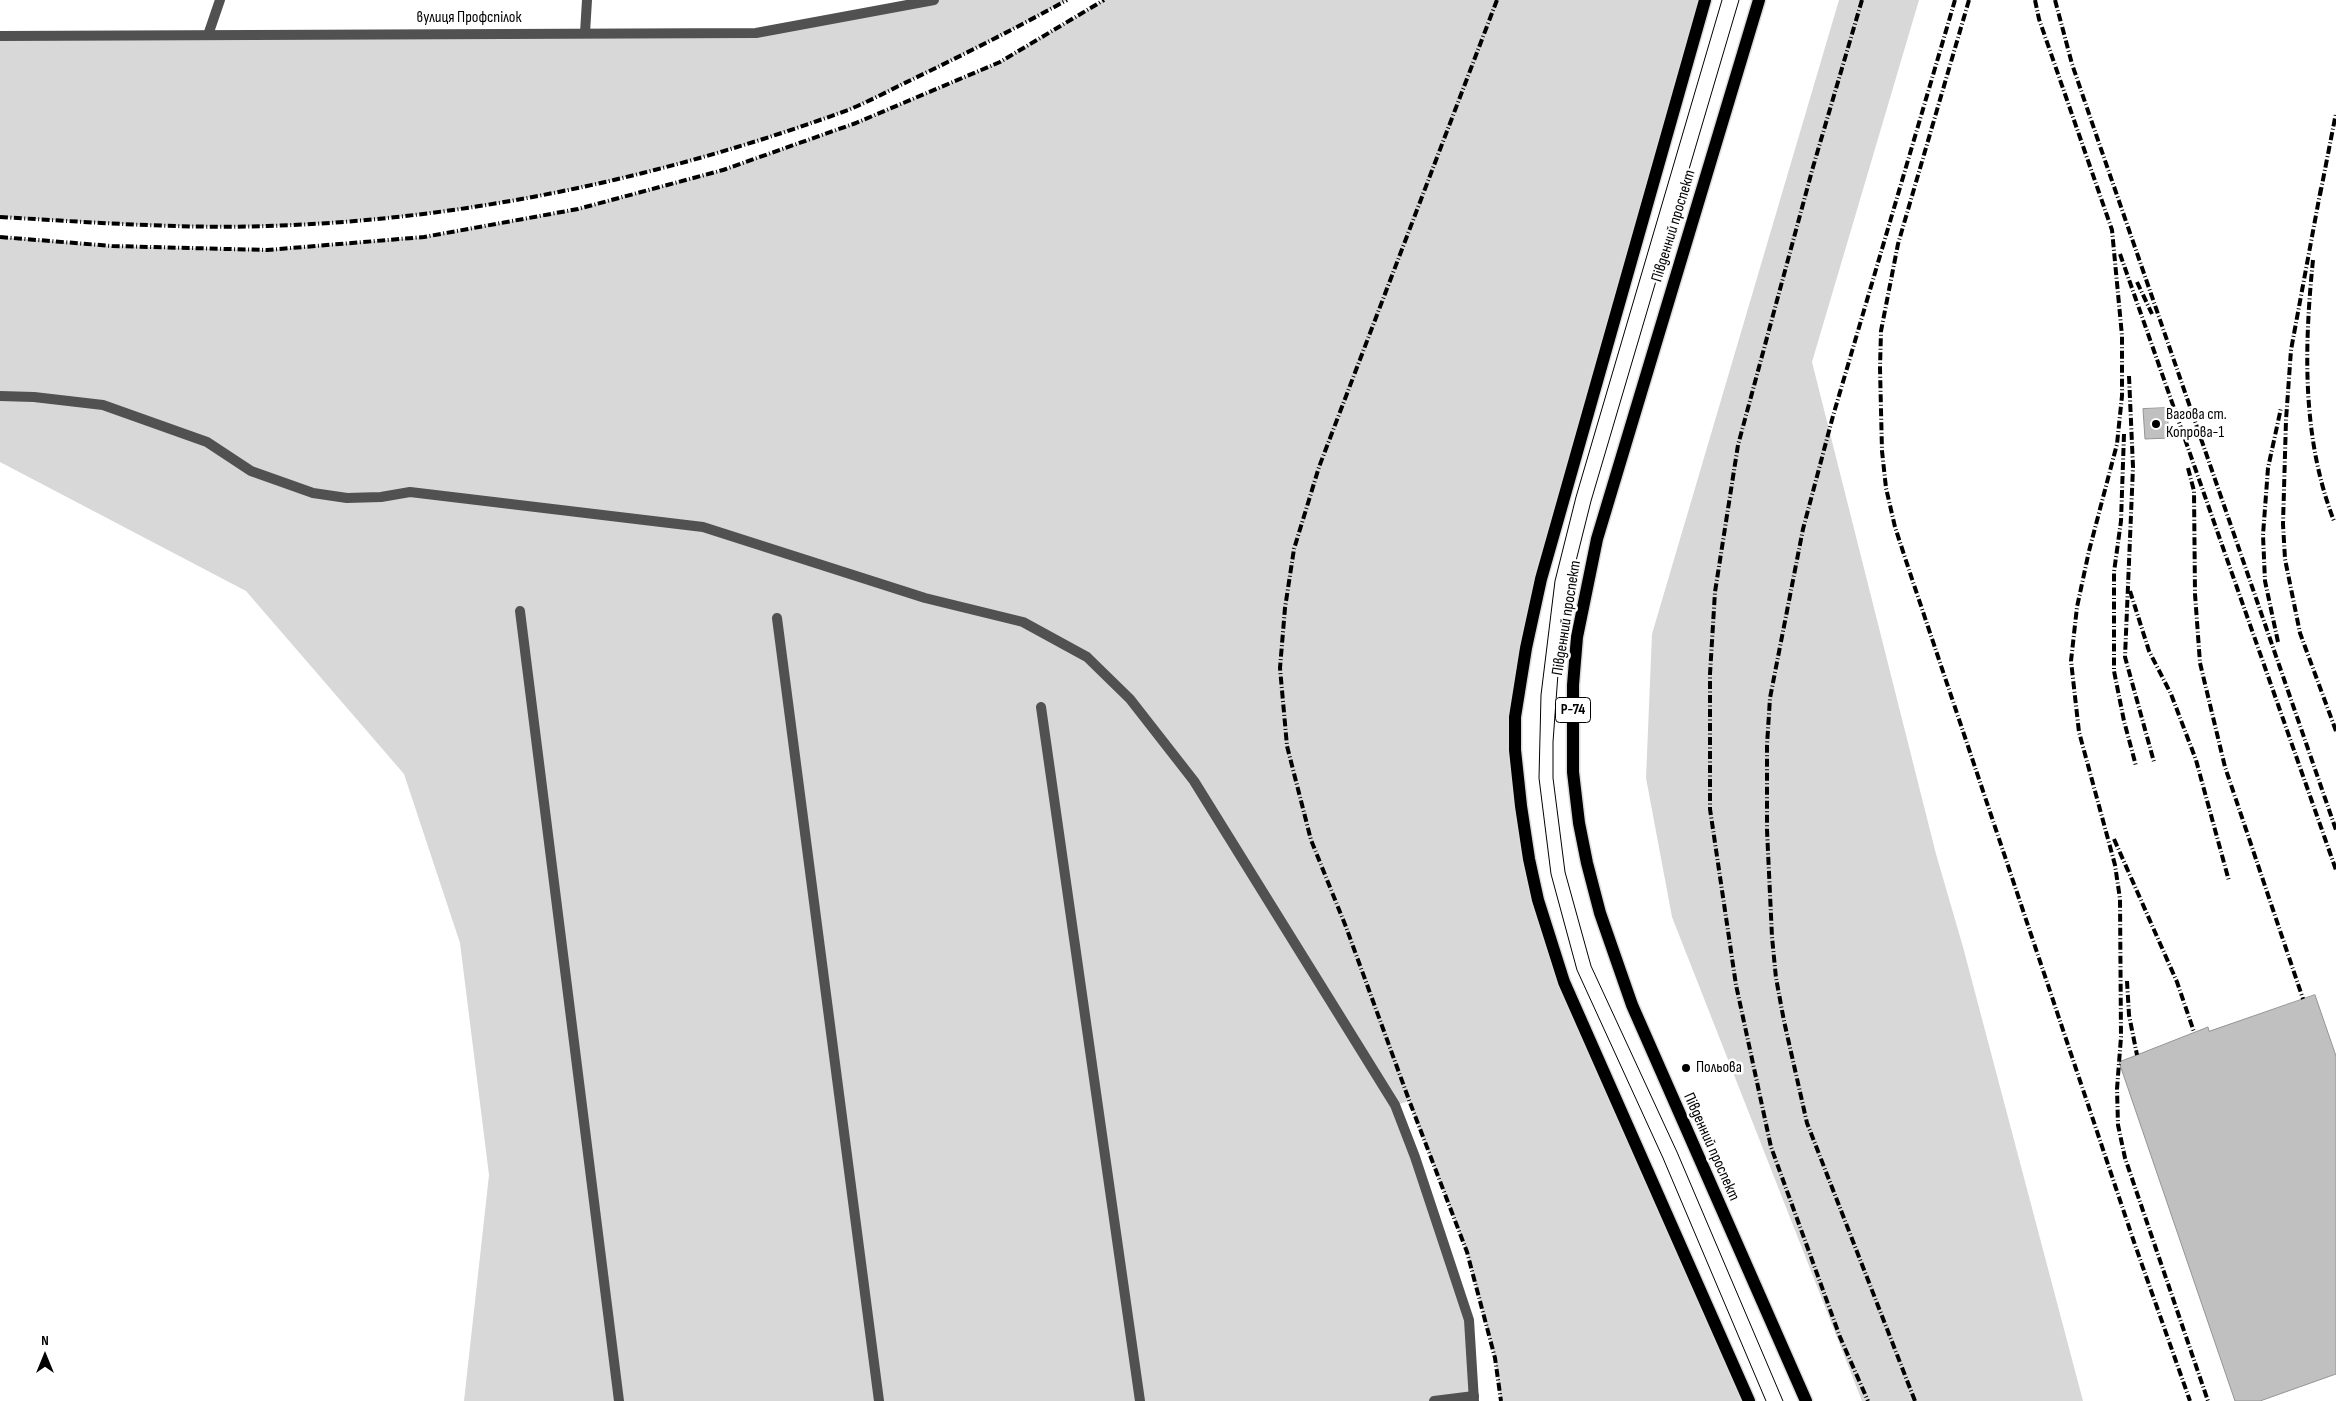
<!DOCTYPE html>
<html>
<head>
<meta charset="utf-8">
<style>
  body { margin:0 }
  #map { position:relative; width:2336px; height:1401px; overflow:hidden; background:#fff; font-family:"Sofia Sans Condensed",sans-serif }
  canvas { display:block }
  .north { position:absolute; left:20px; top:1331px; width:50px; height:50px; -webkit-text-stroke:4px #fff; paint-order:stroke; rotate:0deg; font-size:14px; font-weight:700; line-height:20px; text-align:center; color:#000 }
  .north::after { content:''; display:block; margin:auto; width:18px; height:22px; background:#000; clip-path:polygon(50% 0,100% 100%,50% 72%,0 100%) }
</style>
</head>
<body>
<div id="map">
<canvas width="2336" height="1401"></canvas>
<div class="north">N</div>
</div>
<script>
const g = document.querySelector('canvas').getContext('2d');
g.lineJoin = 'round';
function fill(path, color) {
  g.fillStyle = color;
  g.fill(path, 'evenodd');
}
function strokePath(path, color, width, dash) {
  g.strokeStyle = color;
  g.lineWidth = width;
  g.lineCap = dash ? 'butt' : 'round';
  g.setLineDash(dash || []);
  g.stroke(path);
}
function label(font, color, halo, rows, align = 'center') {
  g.font = font + ' "Sofia Sans Condensed",sans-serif';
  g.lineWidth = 5;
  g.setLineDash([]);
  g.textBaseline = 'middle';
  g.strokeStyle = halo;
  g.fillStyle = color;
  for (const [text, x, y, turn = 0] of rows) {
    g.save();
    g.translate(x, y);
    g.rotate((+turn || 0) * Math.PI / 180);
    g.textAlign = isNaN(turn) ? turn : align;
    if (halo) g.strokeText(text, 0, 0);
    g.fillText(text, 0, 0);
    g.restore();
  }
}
const green = new Path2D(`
  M934,0H1067C1016,28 965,54 913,79C892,89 870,101 848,110C662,178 465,220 267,226C179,229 88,222 0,217V36L756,33Z
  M1104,0H1705L1541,579L1515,717L1521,806L1564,982L1749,1401H1501L1495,1358L1467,1252L1409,1101L1396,1105L1469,1320L1474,1401H464L489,1175L460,943L404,774L246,591L0,462V237L112,246L267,250L424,237L578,209L723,170L856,123L1000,62Z
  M1839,0H1919L1812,362L1936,854L1963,947L2083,1401H1862L1672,917L1646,778L1652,634Z`);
const building = new Path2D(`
  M2167,408L2169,438L2145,439L2143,409Z
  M2315,995L2336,1056V1374L2260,1401H2235L2119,1062L2208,1027L2209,1031Z`);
const lane = new Path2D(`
  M520,611L619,1401
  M777,618L879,1401
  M1041,707L1140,1401
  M1434,1401L1474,1396`);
const street = new Path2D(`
  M585,33L587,0
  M208,35L220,0
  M0,36L756,33L934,0
  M0,396L34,397L103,405L207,442L251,471L313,493L347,498L381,497L410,492L703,527L925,598L1023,622L1087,657L1130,699L1194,781L1395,1105L1415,1157L1469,1320L1474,1401`);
const primary = new Path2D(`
  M1705,0L1541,579L1526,648L1515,717V750L1521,806L1529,859L1538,900L1564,982L1749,1401
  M1759,0L1597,539L1577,637L1573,685V772L1579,823L1587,863L1600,913L1632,1005L1806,1401`);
const tram = new Path2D(`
  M1722,0L1576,497L1555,581L1541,695L1539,778L1551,874L1577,970L1663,1158L1766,1401
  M1739,0L1591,501L1570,585L1559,660L1553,742V778L1565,872L1591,966L1677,1152L1783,1401`);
const rail = new Path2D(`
  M1497,0L1319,467L1294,549L1285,608L1280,668L1287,746L1311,840L1346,927L1409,1100L1467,1252L1495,1358L1501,1401
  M1862,0L1813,167L1738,445L1715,592L1710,674V809L1736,985L1771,1147L1840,1337L1868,1401
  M1969,0L1898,244L1881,331L1880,368L1882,451L1886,488L1895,527L1912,579L2134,1242L2190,1401
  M2035,0L2039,19L2112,230L2122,336V396L2117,444L2089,551L2077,607L2071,661L2079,732L2115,865L2120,899L2121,1037L2117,1089L2118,1125L2125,1158L2208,1401
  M2055,0L2072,64L2100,146L2336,830
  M2321,188L2291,350L2286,420L2283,524L2285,559L2300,633L2336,731
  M2320,195L2336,113
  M0,217C88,222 179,229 267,226C465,220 662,178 848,110C870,101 892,89 913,79C965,54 1016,28 1067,0
  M0,237L112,246L267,250L424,237L578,209L723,170L856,123L1000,62L1104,0
  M2120,254L2336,870
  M2313,260C2304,348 2302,438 2334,521
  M2137,282L2152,314
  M2129,376L2133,467L2125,657L2154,762
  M2124,434L2121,521L2114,572V671L2124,721L2136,766
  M2188,468L2194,491L2195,594L2200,663L2225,767L2303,999
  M2130,591L2149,651L2171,694L2196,760L2229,881
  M2278,642L2265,581L2263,535L2268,468L2281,408
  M2114,839L2177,982L2194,1032
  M2127,981L2129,1015L2137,1055
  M1915,1401L1807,1123L1784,1021L1776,978L1772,937L1767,830V745L1770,698L1803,529L1833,416L1955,0`);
const markers = [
  [2156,424,5,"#000"],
  [1686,1068,5,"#000"]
];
const shields = [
  [1573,710,35]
];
const shieldNames = [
  ["Р-74",1573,710]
];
const streetNames = [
  ["вулиця Профспілок",469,18],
  ["Південний проспект",1674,226,-73],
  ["Південний проспект",1567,618,-81],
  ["Південний проспект",1711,1147,66]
];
const poiNames = [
  ["Вагова ст.",2166,415],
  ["Копрова-1",2166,433],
  ["Польова",1696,1068]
];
fill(green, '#d8d8d8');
fill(building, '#c0c0c0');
strokePath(building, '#959595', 1);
strokePath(primary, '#dbdbdb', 15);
strokePath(lane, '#515151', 10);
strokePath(street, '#515151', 10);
strokePath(primary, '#000', 12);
strokePath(tram, '#000', 1);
strokePath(rail, '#000', 4, [8, 2.5, 1, 2.5]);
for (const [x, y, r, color] of markers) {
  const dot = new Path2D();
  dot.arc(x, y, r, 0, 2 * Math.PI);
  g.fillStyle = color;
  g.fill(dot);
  strokePath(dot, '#fff', 2);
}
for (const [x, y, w] of shields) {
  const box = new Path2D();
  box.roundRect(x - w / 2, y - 12.5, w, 25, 4);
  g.fillStyle = '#fff';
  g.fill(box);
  strokePath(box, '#000', 1);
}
label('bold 15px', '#000', null, shieldNames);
label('16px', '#000', '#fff', streetNames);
label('16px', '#000', '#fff', poiNames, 'left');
</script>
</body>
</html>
